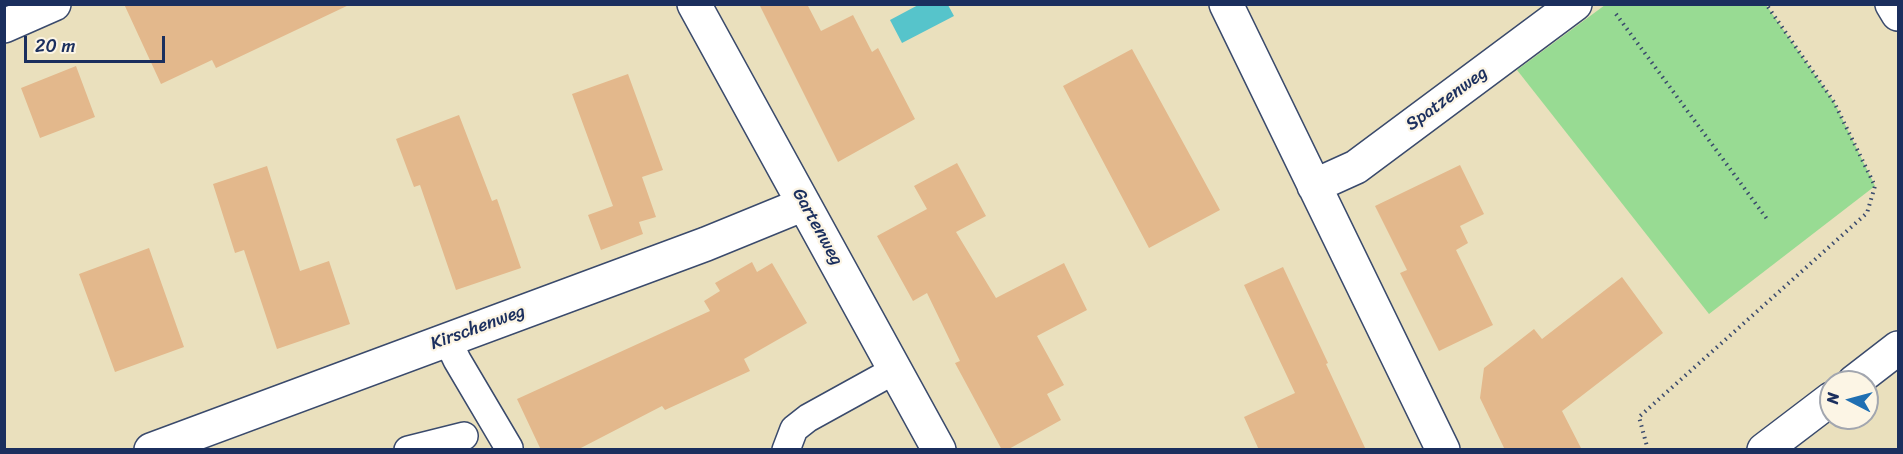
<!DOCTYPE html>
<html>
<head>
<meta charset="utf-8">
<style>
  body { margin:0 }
  #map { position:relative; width:1903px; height:454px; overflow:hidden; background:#eae0bd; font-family:Sriracha,sans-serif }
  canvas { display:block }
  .frame { position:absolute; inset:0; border:6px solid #1b2f5e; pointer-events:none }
  .north { position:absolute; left:1819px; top:370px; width:60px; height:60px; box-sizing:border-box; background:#fcf5e5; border:2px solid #a2a6af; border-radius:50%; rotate:276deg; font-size:16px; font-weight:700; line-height:24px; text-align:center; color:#1b2f5e }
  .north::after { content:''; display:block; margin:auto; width:21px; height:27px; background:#1f6fb2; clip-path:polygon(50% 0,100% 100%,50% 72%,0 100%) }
  .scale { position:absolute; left:24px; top:36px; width:141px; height:27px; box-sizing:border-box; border:3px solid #1b2f5e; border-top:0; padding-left:8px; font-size:18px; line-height:21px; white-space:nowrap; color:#1b2f5e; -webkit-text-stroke:4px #fcf5e5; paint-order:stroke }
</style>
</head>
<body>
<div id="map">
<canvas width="1903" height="454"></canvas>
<div class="frame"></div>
<div class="north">N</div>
<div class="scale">20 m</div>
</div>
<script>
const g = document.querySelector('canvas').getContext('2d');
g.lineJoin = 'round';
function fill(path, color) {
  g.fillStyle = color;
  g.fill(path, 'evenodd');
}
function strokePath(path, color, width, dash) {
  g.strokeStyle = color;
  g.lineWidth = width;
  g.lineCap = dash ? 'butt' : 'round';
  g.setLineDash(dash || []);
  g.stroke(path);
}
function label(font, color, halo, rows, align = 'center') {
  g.font = font + ' Sriracha,sans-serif';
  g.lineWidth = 4.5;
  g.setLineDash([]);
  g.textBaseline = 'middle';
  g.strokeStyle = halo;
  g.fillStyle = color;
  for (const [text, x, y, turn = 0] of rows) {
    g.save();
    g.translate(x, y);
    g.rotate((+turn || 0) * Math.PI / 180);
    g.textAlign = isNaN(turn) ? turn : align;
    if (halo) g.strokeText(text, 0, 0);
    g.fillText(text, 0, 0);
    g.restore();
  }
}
const green = new Path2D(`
  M1605,5H1766L1834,102L1875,186L1709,314L1517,70Z`);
const water = new Path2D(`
  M920,4L948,5L954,16L902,43L890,20Z`);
const building = new Path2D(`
  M124,4H351L216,68L212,60L161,84Z
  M759,4H807L821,31L853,15L872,52L878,48L915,119L838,162Z
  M1132,49L1220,210L1149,248L1063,86Z
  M76,66L95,117L40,138L21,88Z
  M628,74L663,170L642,177L656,217L639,222L643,234L601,250L588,215L613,206L572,94Z
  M459,115L492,201L497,199L521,268L456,290L420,185L414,187L396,139Z
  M957,163L986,216L956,232L996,298L1064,263L1087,310L1037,336L1064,385L1047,394L1061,420L1007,450H1002L955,363L960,361L927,293L913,301L877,236L927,209L914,186Z
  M1460,165L1484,214L1460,226L1468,243L1456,250L1493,325L1439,351L1400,273L1407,270L1375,206Z
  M267,166L300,271L329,261L350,324L277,349L244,250L235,253L213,184Z
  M149,248L184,347L115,372L79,274Z
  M752,262L757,272L772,263L807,323L744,359L750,371L665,410L662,406L577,450H541L517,399L710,311L704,301L720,291L715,283Z
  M1283,267L1328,363L1326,364L1366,450H1259L1244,417L1295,393L1244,285Z
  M1622,277L1663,333L1562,411L1582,450H1505L1480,398L1484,368L1534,329L1542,339Z`);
const path = new Path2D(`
  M1616,14L1767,219
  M1648,450L1639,417L1867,213L1875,186L1834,102L1766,4`);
const lane = new Path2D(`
  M447,339L457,360L509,448
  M408,450L464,436
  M786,450L794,429L808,418L895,370`);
const street = new Path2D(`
  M694,4L939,450
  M1226,4L1443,450
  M1892,4L1898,14
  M4,26L54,4
  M1314,186L1356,167L1575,4
  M151,450L706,244L804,204`);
const primary = new Path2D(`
  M1854,382L1898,348
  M1764,450L1831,399`);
const streetNames = [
  ["Spatzenweg",1447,99,-36],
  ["Gartenweg",817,227,61],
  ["Kirschenweg",478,328,-20]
];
fill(green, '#98db93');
fill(water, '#56c4cb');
fill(building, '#e3b88c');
strokePath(lane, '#3a4a6c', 30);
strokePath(street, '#3a4a6c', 36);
strokePath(primary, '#3a4a6c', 36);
strokePath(path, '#3a4a6c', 4, [1.5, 4.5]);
strokePath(lane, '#fff', 27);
strokePath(street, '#fff', 33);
strokePath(primary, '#fff', 33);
label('18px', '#1b2f5e', '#fcf5e5', streetNames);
</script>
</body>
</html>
